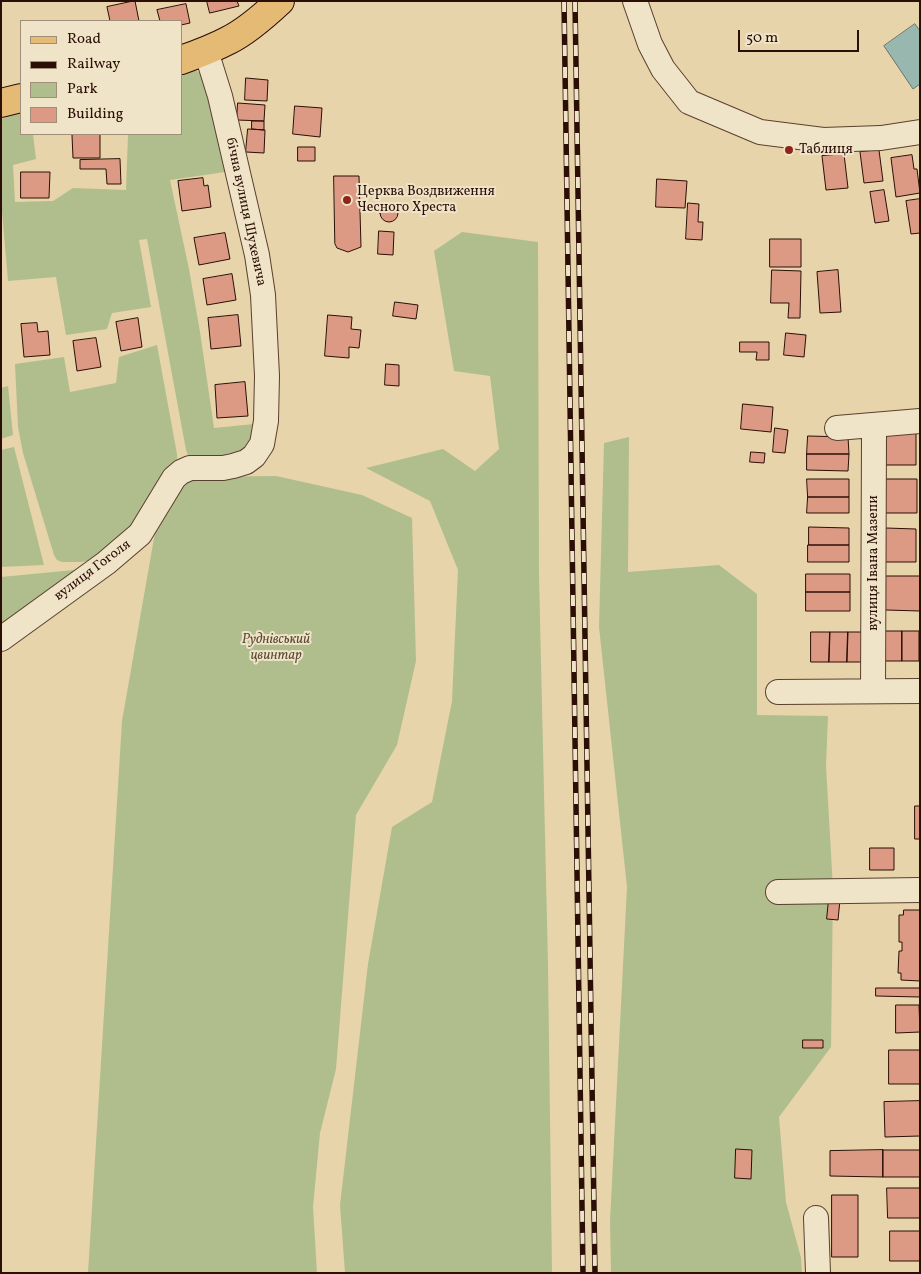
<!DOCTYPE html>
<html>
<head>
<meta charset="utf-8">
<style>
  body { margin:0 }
  #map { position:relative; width:921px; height:1274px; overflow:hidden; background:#e7d4aa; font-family:Vollkorn,serif }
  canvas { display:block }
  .frame { position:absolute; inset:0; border:2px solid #2b0e05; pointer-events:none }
  .legend { position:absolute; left:20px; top:20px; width:162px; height:115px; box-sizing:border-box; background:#efe3c8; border:1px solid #a18e7a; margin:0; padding:6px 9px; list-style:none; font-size:15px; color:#2b0e05 }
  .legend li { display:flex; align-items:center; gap:10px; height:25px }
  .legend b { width:25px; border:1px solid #a18e7a }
  .scale { position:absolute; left:738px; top:30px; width:121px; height:22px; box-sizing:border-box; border:2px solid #2b0e05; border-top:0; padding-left:6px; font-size:15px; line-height:18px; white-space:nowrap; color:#2b0e05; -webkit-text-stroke:4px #efe3c8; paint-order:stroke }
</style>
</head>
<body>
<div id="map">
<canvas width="921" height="1274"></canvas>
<div class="frame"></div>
<ul class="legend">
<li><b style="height:6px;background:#e4ba75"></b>Road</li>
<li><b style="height:6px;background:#2b0e05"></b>Railway</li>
<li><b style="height:14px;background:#b0be8d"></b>Park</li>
<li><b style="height:14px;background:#dc9a85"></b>Building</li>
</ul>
<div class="scale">50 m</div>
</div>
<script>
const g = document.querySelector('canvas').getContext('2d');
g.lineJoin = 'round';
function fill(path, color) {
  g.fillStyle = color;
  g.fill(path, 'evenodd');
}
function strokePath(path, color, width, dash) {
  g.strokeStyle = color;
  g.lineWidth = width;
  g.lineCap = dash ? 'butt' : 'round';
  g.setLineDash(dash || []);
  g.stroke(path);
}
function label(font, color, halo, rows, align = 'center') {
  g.font = font + ' Vollkorn,serif';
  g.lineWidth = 4;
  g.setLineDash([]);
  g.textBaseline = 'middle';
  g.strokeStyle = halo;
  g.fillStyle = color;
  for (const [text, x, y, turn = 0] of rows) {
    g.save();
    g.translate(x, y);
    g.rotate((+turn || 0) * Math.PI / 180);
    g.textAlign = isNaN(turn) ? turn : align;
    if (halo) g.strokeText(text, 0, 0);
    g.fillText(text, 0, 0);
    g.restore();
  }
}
const green = new Path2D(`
  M188,69L197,71L209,82L249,239L260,424L245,453L191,462L186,450L147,239L139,240L151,307L112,313L107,329L66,335L56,277L8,281L1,200V119L21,112V134H33L36,159L13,165L15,202L53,201L73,188L126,190L128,135L127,134H181V71ZM225,172L248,265L256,367L254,424L214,428L200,332L189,269L170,180Z
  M462,232L538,242L539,575L548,965L552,1273H345L340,1205L368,964L392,827L432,802L452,701L458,570L430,501L366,468L443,449L475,471L499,449L490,376L454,371L434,251Z
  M157,345L177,454V463L135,532L96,559L82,562H62L57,560L54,555L23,453L18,427L15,364L64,357L70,392L116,383L119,357Z
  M8,386L13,435L1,439V388Z
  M629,437L628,572L719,565L757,594V715L828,716L826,766L833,888L831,1047L779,1117L786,1202L801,1258L802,1273H611L610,1221L627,887L599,627L604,443Z
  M14,447L44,565L1,567V450Z
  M276,476L362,495L412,518L416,661L397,745L356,815L336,1069L320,1133L313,1207L317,1273H88L122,721L157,521L189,477Z
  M85,569L1,629V577Z`);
const water = new Path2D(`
  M915,24L920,31V84L913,89L884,46Z`);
const building = new Path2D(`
  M135,1L139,21H110L107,7Z
  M207,1H237L239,6L210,13Z
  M186,4L190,23L181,25V21H160L157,10Z
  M246,78L268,80L267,101L245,100Z
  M238,103L265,105L264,121L237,120Z
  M295,106L322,108L320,137L293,134Z
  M252,121H264V130L252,129Z
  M248,129L265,130L264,153L246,152Z
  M100,134V158H73L72,135Z
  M298,147H315V161H298Z
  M879,150L883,181L864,183L860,152Z
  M844,154L848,188L826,190L822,156Z
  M912,155L914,169H917L920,193L896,197L891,158Z
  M120,159L121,184H107L106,169H80V160Z
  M21,172H50L49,198H21Z
  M334,176H359L361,247L348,252L337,248L335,244Z
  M203,178L204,186L208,185L211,207L182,211L178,181Z
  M657,179L687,181L685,208L656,207Z
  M884,190L889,221L875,223L870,192Z
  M920,199V233L911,234L906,201Z
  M688,203L699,204L698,222H703L702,240L686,239Z
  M380 213a9 9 0 1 1 18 0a9 9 0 1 1-18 0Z
  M379,231L394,232L393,255L378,254Z
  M225,233L230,259L199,265L194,238Z
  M770,239H801V267H770Z
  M772,270L801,271L800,318H788L789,303H771Z
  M838,270L841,312L820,313L817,272Z
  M232,274L236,300L207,305L203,279Z
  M395,302L418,305L416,319L393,316Z
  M238,315L241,346L211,349L208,318Z
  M328,315L352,317L351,329L361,330L359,348L349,347V358L325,356Z
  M138,318L142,347L121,351L116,322Z
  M37,323L38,332L48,331L50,355L24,357L21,324Z
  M786,333L806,335L804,357L784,355Z
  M96,338L101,367L77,371L73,341Z
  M740,342H769V360H756L757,352H740Z
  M386,364L399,365V386L385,385Z
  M245,382L248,416L217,418L215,385Z
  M743,404L773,407L771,432L741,429Z
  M775,428L788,430L785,453L773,452Z
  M887,432H916V465H886Z
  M808,436L848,437L849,454H807Z
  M751,452L765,453L764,463L750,462Z
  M807,454H849L848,471L807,470Z
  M807,479H849V497H808Z
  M885,479H917V513H884Z
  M808,497H849V513H807Z
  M809,527L849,528V545H809Z
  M886,528L916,529V562H886Z
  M808,545H849V562H808Z
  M806,574H850V592H806Z
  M886,576H920V611L886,610Z
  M806,592H850V611H806Z
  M882,631H902V661H882Z
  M902,631H919V661H902Z
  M811,632H830L829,662H811Z
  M830,632H848L847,662H829Z
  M848,632H863V662H847Z
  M915,806H920V839H915Z
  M870,848H894V870H870Z
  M829,899L840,900L838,920L827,919Z
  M904,910H920V981L901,980V973H898L899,951H902V942H899V915H903Z
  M876,988H920V997L876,996Z
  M896,1005H919L920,1032L896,1033Z
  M803,1040H823V1048H803Z
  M889,1050H920V1084H889Z
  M920,1101V1136L885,1137L884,1102Z
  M736,1149L752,1150L751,1179L735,1178Z
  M883,1150V1177L830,1176V1151Z
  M883,1150H920V1177H883Z
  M887,1188H920V1218H888Z
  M832,1195H858V1257H832Z
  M890,1231H920V1261H890Z`);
const minor = new Path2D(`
  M635,1L650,44L663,69L689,102L760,132L823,140L881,138L920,132
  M837,428L920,421
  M1,639L106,563L140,534L174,478L181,472L190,468H223L233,466L246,462L254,456L262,444L266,421L267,376L263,295L257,255L220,96L206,51
  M873,691L874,436
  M778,692L920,691
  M778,892L920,890
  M816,1218L818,1273`);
const major = new Path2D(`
  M181,60C198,54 214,48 229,40C247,31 265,15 280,1
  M1,103L21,98`);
const rail = new Path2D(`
  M564,1L583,1273
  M575,1L595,1273`);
const markers = [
  [789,150,5,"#8f2418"],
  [347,200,5,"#8f2418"]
];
const poiNames = [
  ["Таблиця",799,150],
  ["Церква Воздвиження",357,192],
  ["Чесного Хреста",357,208]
];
const streetNames = [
  ["бічна вулиця Шухевича",245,212,78],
  ["вулиця Івана Мазепи",874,563,-90],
  ["вулиця Гоголя",93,571,-37]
];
const parkNames = [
  ["Руднівський",276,640],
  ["цвинтар",276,656]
];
fill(green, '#b0be8d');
fill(water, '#98b7af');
strokePath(water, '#6c736b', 1);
fill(building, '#dc9a85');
strokePath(building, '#2b0e05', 1);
strokePath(minor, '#5a402e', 26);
strokePath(major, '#2b0e05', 30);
strokePath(minor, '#efe3c8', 24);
strokePath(major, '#e4ba75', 28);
strokePath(rail, '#2b0e05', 5.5);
strokePath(rail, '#efe3c8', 4, [11]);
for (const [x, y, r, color] of markers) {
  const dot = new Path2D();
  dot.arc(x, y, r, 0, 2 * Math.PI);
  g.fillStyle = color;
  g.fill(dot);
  strokePath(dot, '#efe3c8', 2);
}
label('14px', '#2b0e05', '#efe3c8', poiNames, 'left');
label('14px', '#2b0e05', '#efe3c8', streetNames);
label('italic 14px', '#5a4c35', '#efe3c8', parkNames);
</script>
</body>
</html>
